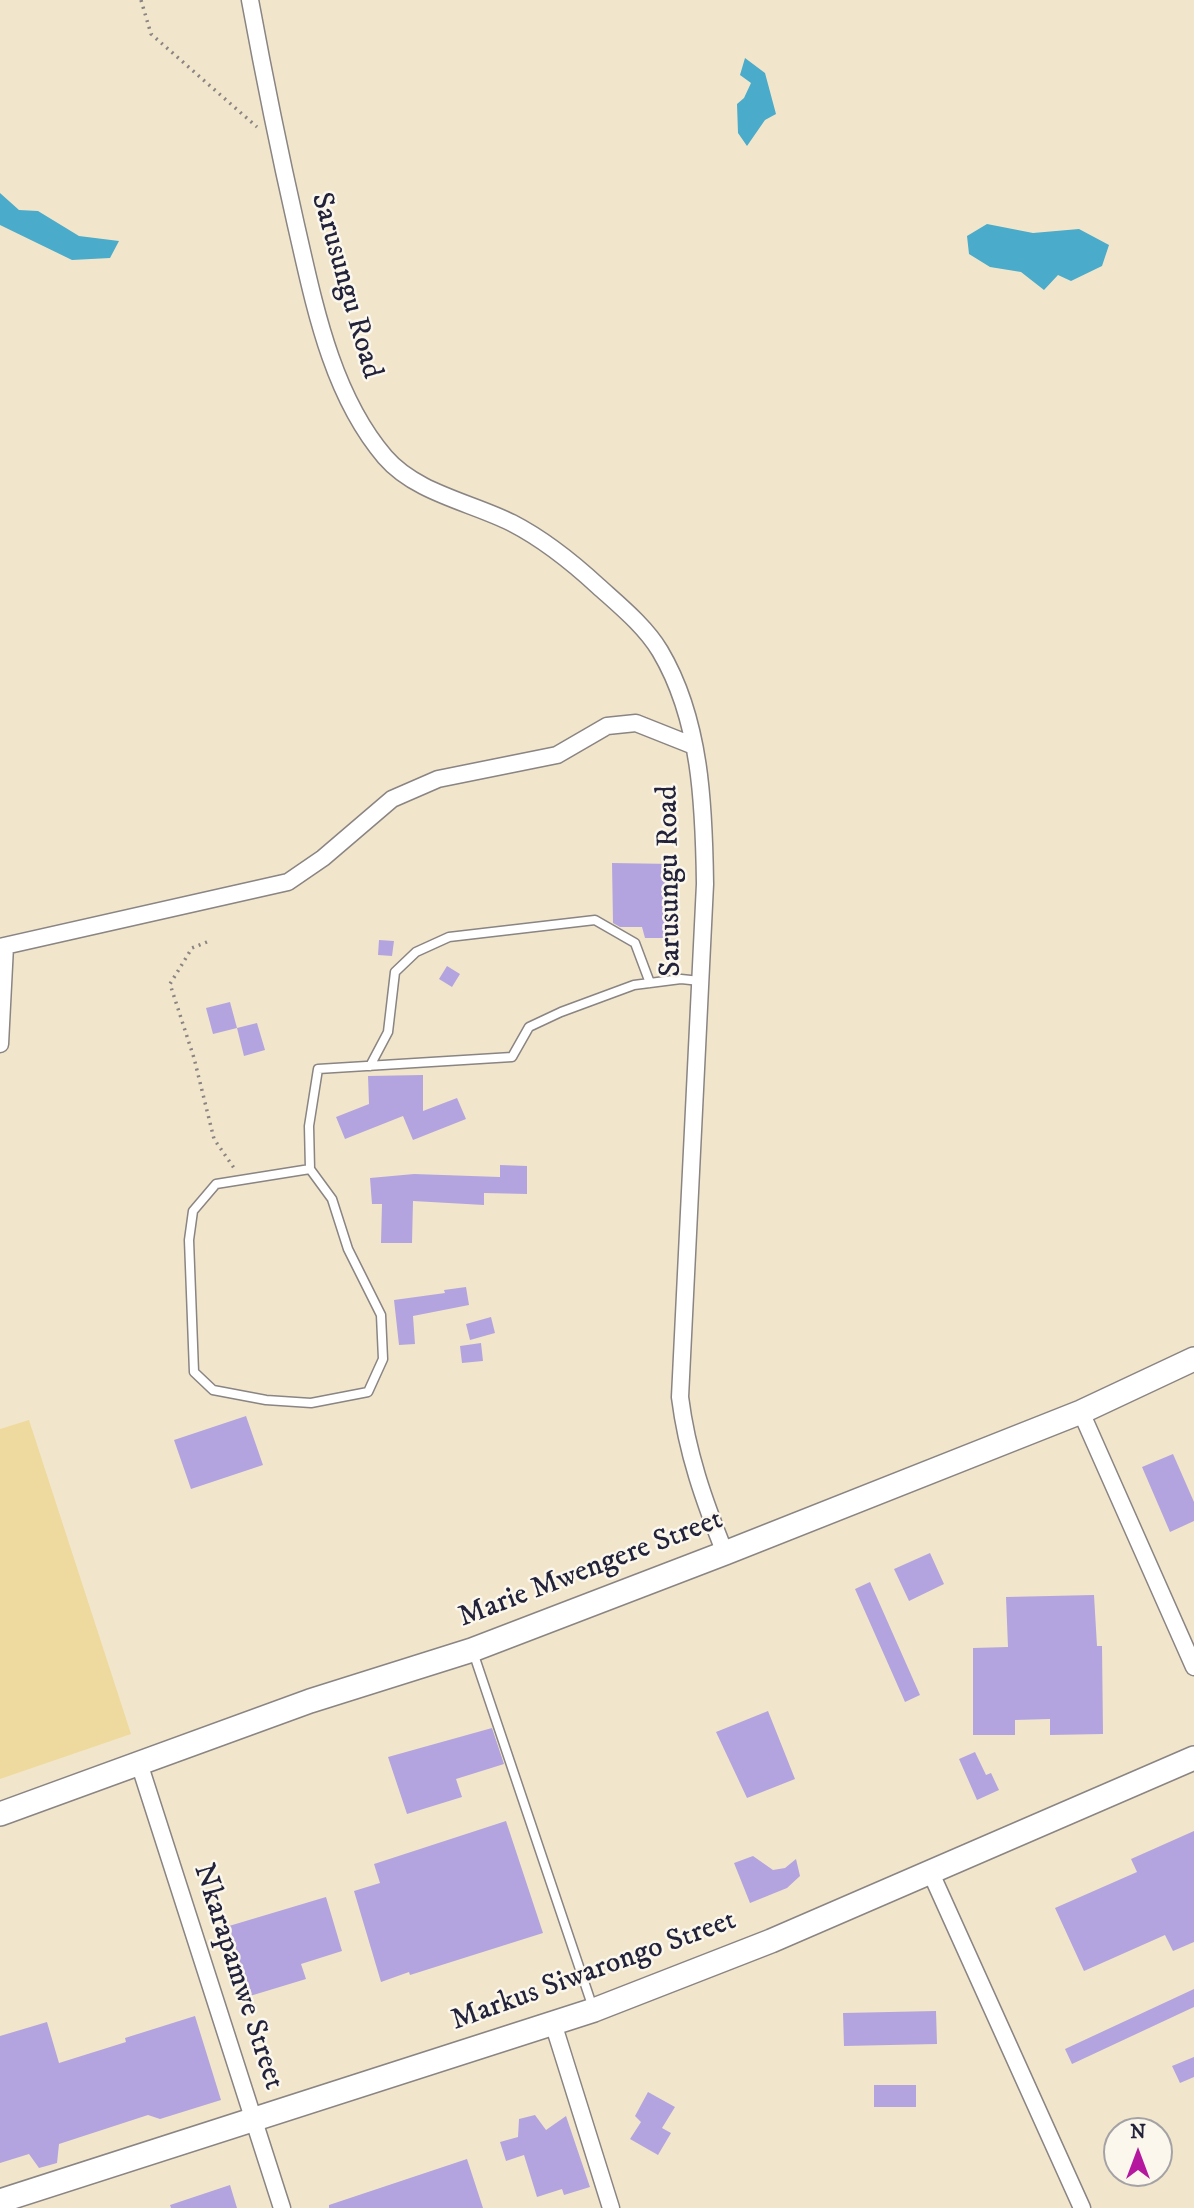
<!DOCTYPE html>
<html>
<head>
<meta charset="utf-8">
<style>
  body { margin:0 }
  #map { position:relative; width:1194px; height:2208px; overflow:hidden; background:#f1e6cb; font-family:"IM FELL DW Pica",serif }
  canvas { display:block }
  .north { position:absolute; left:1103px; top:2117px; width:70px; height:70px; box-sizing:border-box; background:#fbf7ec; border:2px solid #a4a2a5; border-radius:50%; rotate:0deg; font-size:19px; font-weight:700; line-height:28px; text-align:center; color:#22223b }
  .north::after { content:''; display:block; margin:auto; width:24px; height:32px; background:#b5179e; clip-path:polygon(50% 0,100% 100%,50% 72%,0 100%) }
</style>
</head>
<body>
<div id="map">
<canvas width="1194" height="2208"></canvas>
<div class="north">N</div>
</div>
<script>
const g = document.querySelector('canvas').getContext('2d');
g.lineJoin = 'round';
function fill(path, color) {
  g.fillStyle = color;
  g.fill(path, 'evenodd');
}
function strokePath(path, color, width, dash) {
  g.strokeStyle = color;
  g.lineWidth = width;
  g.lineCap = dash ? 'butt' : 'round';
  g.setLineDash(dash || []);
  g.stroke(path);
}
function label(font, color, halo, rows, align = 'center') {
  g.font = font + ' "IM FELL DW Pica",serif';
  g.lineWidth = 5;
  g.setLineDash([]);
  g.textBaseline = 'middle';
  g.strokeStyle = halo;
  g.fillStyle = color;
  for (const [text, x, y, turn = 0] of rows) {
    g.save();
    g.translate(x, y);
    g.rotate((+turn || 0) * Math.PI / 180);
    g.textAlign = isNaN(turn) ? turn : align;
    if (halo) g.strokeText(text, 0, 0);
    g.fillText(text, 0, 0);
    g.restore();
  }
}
const sand = new Path2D(`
  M29,1420L131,1734L0,1779V1429Z`);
const water = new Path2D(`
  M745,58L765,73L776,114L765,120L747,146L738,133L737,104L744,98L751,83L740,75Z
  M0,193L19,210L38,211L79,236L119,241L110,258L72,260L0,225Z
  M987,224L1033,233L1079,229L1109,245L1102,266L1071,281L1058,275L1044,290L1021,272L990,267L969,254L967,236Z`);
const building = new Path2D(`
  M612,863L673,864L668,938H645L642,927H620L613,923Z
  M379,940L394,941L392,956L378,955Z
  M447,966L460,974L452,987L439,979Z
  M230,1002L237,1028L213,1034L206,1008Z
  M257,1023L265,1050L244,1056L237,1028Z
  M423,1075V1111L457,1098L466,1119L413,1140L403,1116L345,1139L336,1117L369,1104L368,1076Z
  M500,1165L527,1166V1194L484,1193V1205L413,1201L412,1243H381L382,1204H372L370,1178L414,1174L500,1177Z
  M466,1287L469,1305L413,1316L415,1344L399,1345L394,1300L445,1293L444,1290Z
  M491,1317L495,1333L470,1340L466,1324Z
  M481,1343L483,1361L462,1363L460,1346Z
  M246,1416L263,1465L191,1489L174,1440Z
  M1173,1454L1194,1502V1521L1170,1532L1142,1467Z
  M930,1553L944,1584L909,1601L894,1569Z
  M870,1582L920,1695L905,1702L855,1589Z
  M1094,1595L1097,1646H1102L1103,1734L1050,1735V1719L1015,1720V1735H973V1648L1008,1647L1006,1597Z
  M768,1711L795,1779L747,1798L716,1732Z
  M492,1728L504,1764L456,1779L462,1797L407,1814L388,1757Z
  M975,1752L986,1775L991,1773L999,1790L977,1800L959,1759Z
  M506,1821L543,1933L410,1975L409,1972L381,1982L354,1891L380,1883L374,1864Z
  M1194,1831V1942L1173,1951L1165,1935L1084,1971L1055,1908L1137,1872L1131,1859Z
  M753,1856L773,1870L785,1868L796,1859L800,1876L787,1888L750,1903L734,1863Z
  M326,1897L342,1951L301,1964L306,1979L250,1996L229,1926Z
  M1194,1989V2007L1072,2064L1065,2049Z
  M936,2011L937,2044L844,2046L843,2013Z
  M195,2016L221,2100L160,2119L148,2115L59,2144L57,2163L39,2168L29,2154L0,2163V2036L47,2022L59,2063L126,2042L125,2038Z
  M1194,2057V2077L1180,2083L1172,2066Z
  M874,2085H916V2107H874Z
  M648,2092L675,2107L662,2128L671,2133L658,2155L630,2139L641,2122L635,2116Z
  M535,2115L546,2130L566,2116L590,2187L564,2195L562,2189L537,2197L524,2155L506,2161L500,2142L518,2137L519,2119Z
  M467,2159L483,2208H329V2205Z
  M230,2185L237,2208H171L170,2205Z`);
const path = new Path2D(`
  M141,0L151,34L257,127
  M207,942L192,948L170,984L194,1058L214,1139L234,1168`);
const lane = new Path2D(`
  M370,1066L388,1032L395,972L416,952L449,937L595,920L635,943L650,983
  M310,1169L216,1184L193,1211L189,1240L194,1372L213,1390L266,1400L311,1403L368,1392L383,1359L381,1315L348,1249L332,1199L310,1169L309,1126L318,1069L512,1057L529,1027L561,1012L634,985L681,979L700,981
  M473,1652L593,2008`);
const street = new Path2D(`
  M250,0C264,76 279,150 296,225C314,303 331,394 385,457C416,493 470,502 512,523C543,539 572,562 598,586C619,605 645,626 660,651C701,720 704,806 705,884L680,1397C687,1453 704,1501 725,1553
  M0,947L288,882L323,858L392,799L438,779L557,755L607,726L636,723L694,746
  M0,1044L5,946
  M1081,1412L1194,1667
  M139,1763L282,2208
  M930,1871L1082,2208
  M553,2023L611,2208`);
const secondary = new Path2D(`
  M0,1814L310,1701L472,1650L725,1553L1081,1412L1194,1359
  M0,2201L594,2010L771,1941L1194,1758`);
const streetNames = [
  ["Sarusungu Road",345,286,74],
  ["Sarusungu Road",671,881,-91],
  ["Marie Mwengere Street",591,1570,-21],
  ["Markus Siwarongo Street",594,1972,-20],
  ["Nkarapamwe Street",237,1977,72]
];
fill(sand, '#eeda9e');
fill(water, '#4babca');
fill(building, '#b3a4df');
strokePath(lane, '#8a8483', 11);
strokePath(street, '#8a8483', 19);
strokePath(secondary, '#8a8483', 26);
strokePath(path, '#8a8483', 3.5, [2, 5]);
strokePath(lane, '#fff', 8);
strokePath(street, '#fff', 16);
strokePath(secondary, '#fff', 23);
label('30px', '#22223b', '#fbf7ec', streetNames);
</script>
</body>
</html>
